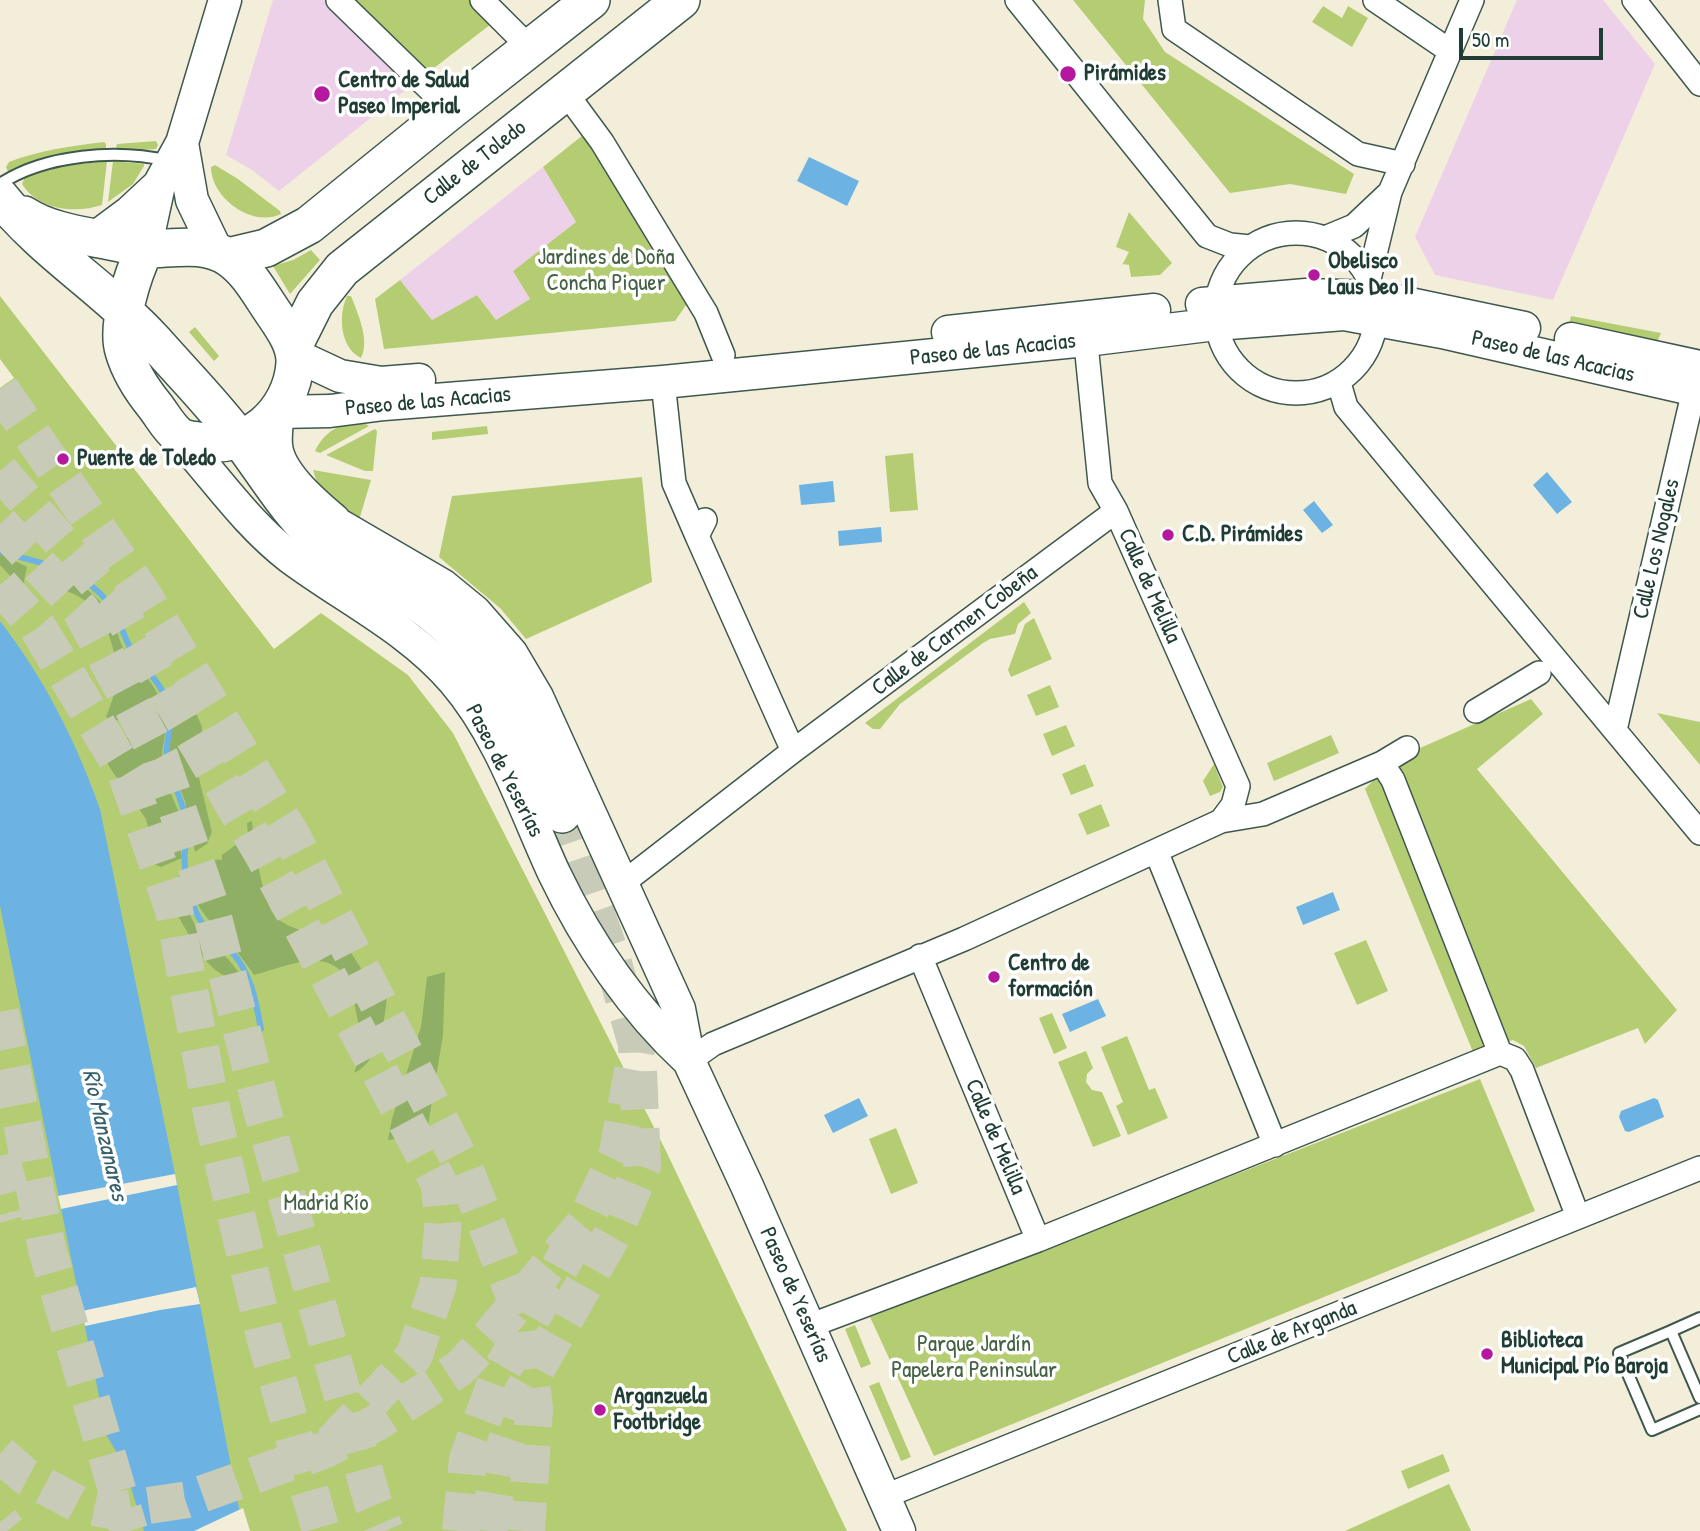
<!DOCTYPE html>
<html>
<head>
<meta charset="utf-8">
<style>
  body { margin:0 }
  #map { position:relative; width:1700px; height:1531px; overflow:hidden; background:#f3eeda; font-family:"Patrick Hand",sans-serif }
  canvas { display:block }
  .scale { position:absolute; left:1459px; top:28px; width:144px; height:32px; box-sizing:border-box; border:4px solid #1f3d34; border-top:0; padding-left:9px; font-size:21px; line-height:24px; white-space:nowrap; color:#1f3d34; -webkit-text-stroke:5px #fff; paint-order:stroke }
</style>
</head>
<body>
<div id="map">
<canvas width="1700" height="1531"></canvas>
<div class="scale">50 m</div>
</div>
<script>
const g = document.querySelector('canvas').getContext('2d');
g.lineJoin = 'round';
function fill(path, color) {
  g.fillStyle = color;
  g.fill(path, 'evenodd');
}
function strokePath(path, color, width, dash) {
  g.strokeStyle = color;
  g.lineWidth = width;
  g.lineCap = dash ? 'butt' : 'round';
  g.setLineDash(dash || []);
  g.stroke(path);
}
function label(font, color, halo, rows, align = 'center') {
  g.font = font + ' "Patrick Hand",sans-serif';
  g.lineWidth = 7;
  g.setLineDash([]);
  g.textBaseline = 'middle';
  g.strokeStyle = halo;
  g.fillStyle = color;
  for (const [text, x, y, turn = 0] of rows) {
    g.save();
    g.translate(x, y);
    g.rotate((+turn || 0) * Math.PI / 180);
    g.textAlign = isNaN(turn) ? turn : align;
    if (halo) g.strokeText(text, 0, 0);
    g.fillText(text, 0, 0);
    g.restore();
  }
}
const built = new Path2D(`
  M273,0H326L412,85L279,191L252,170L226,155Z
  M1517,0H1603L1655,64L1553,300L1435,275L1415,237Z
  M543,167L576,222L513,271L530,299L496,320L477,295L432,320L400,280Z`);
const green = new Path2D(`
  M348,0H474L495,21L425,75Z
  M1073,0H1145L1143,19L1165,52L1354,174L1346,194L1290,184L1230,193Z
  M1323,6L1342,18L1348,6L1368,18L1352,47L1312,22Z
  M588,131L691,298L675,321L384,349L375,299L400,280L432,320L477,295L496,320L530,299L513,271L576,222L543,167Z
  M156,141L158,145L156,149L115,152L117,144Z
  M104,142L106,144V152L9,174L6,167L9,162C40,150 71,146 104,142Z
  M107,161L102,205C75,214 38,210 22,184L25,177L54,167Z
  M113,161L144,164V166L133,184L108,202Z
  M215,165L238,179L280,211L281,214C252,228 211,198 211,167Z
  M1129,212L1172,263L1160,275L1131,277L1129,265L1123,264L1121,267L1129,252L1116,247Z
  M311,250L320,260L290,294L273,266L293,260Z
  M0,296L274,649L321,613L408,675L453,733L666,1151L847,1531H0V388L14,378L0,359Z
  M347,296H351C358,314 370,340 361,358C340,348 338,315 347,296Z
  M1571,316L1661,333L1657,342L1569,325Z
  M195,327L219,356L214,361L189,332Z
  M359,420L369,426L320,453L315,451C324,432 339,424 359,420Z
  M487,426L488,434L432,440V432Z
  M375,429L377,431L373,471H365L326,455Z
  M913,453L918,510L890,512L885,456Z
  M313,470L371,480L359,520L356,521L319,489Z
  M642,477L652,582L526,639L500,608L439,557L452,496Z
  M1024,602L1031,613L1018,624L1015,634L990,639L983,643L900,704L880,729H873L865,723Z
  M1034,618L1052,659L1011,677L1008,670L1025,624Z
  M1050,685L1059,707L1036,716L1027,695Z
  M1531,699L1543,714L1477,769L1677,1010L1645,1044L1638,1028L1536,1068L1524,1046L1513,1040L1473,1052L1365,789L1393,760Z
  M1657,713L1700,722V765Z
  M1066,725L1075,746L1052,756L1043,734Z
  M1331,735L1339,753L1274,781L1267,763Z
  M1085,764L1094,786L1071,795L1062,774Z
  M1214,764L1223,787L1220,792L1210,796L1203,781Z
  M1101,804L1110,826L1087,835L1078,814Z
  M1366,940L1388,991L1357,1005L1334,953Z
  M1052,1013L1067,1048L1054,1054L1039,1018Z
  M1127,1036L1149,1090L1155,1088L1168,1118L1128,1135L1116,1106L1123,1102L1101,1047Z
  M1086,1051L1093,1068L1087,1074L1086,1082L1092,1090L1102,1092L1121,1136L1093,1147L1058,1062Z
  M1480,1079L1535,1211L934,1456L870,1317Z
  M896,1128L918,1183L891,1194L869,1139Z
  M855,1325L871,1364L861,1368L845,1329Z
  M879,1382L911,1457L901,1461L869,1386Z
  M1443,1454L1450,1471L1408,1489L1401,1471Z
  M1449,1484L1471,1531H1345Z`);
const forest = new Path2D(`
  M0,553L27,567L24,581L25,592L0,565Z
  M43,572C72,575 100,594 113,620C118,632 120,646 128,656C138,670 151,679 158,695C137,704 131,730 106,717C110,707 114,696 116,686C120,661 108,620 89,604C76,592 59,590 45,580Z
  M178,707L190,710L197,715L202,727L198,774L212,832L207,844L195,852L185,801L168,758L173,722L172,709Z
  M164,709L167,721L162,753L166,782L181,817L183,834L180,845L182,858L161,867L154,864L152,843L146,819L110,768L93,733L121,739L132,736Z
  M252,821C254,841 262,904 276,917C291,932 319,933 339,939L345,943L372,986L353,990C334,942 291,965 254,975C247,965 239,954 231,944C215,925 175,894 203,867C208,862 214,858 222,860V855L245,838L248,835L247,823Z
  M180,875C189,890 185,908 194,923C207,944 230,955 242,978C208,983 191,934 175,912C167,898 165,884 180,875Z
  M445,972L443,1035L425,1144L403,1138L388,1140L392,1119L421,1027L427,977Z
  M388,988C385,1015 382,1060 354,1073C364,1046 359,1022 352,995Z`);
const water = new Path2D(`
  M809,157L859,181L847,206L797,181Z
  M1547,472L1572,502L1557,514L1533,485Z
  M833,481L835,502L801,505L799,485Z
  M1314,501L1333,525L1322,533L1303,510Z
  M881,527L882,542L839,546L838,531Z
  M0,621C44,678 76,741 100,809L175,1174L239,1508L247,1531H144L125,1467L107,1436L0,906Z
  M1333,892L1340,910L1303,925L1296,907Z
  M1098,999L1106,1016L1070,1032L1062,1014Z
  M859,1098L868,1116L833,1133L824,1115Z
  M1654,1098L1658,1100L1664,1117L1629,1132L1625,1131L1619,1117L1621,1111Z`);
const pier = new Path2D(`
  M175,1174L177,1185L61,1209L58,1196Z
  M196,1287L200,1304L160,1310L85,1326L82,1311Z
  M243,1508L250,1531H194Z`);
const stream = new Path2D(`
  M0,551C39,564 80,567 108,602C119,616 122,634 131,649C144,669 166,687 170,711C173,727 164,744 167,759C172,784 187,809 189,835C189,840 186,845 185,850C183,868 188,890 194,907C203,932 216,934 231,951C251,973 256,1001 261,1029`);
const primaryTunnel = new Path2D(`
  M0,471L117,607L262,853L439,1183L443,1224L438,1285L414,1356L325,1450
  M0,1454L25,1476L78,1504L112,1511L185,1500L325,1450L376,1423L460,1368L490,1336L584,1224L617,1155L637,1046L612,958L562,814`);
const highwayTunnel = new Path2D(`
  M0,389L142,594L291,835L464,1168L524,1319L534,1409L526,1531
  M0,524L81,610L160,758L210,906L261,1106L373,1503L385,1531
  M0,585L38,628L127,775L174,910L213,1118L265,1336L321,1531
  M0,1012L47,1249L129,1531
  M0,1156L17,1218
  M0,1522L7,1531
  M461,1531L468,1459L498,1377L584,1224
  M488,1531L500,1462L523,1392L615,1230L642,1166L637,1046`);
const lane = new Path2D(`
  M0,184C46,154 117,149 169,161
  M1671,1331L1700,1318
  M1700,1398L1671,1331L1619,1353L1652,1430L1700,1409`);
const street = new Path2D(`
  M338,0L451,110
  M482,0L530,48
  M1017,0L1207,236L1230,245L1250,247
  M1170,0L1174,29L1358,154L1403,164
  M1375,0L1450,51
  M1634,0L1700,84
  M566,93L602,142L706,313L723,355
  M1216 313a80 80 0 1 1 160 0a80 80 0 1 1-160 0Z
  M1325,238L1354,226L1390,192
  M1369,279L1390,192L1472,0
  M663,382L674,483L697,536
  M1339,383L1346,407L1700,833
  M705,520L697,536L793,751
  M1476,711L1539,673
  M1615,730L1697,377
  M1382,763L1393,780L1500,1053
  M1221,821L1263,814L1382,763L1407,748
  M1156,851L1275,1145
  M623,883L793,751L1116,511
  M920,956L1038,1240
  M689,1061L713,1044L964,939L1221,821L1233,805L1238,786L1116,511L1100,483L1084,324
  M809,1326L1038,1240L1500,1053L1515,1059L1522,1070L1578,1217
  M883,1497L1700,1168`);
const secondary = new Path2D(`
  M182,143L192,200L217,252
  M95,238L130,212L159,185
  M145,249L159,185L182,143L225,0
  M1202,304L1306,295L1376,297L1524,328
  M948,332L1154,310
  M1571,339L1700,367
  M295,355L340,376L381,383L419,380
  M179,437C215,477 247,524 290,557C345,598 410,629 454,681C501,736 524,808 554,873C587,942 633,1009 689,1061
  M315,511L442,585L475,612L511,653L537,697L679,1009L689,1061L747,1186L899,1531
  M334,520C314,503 278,473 276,445C275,435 277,422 278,412L330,411L384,404L663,382L1086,340L1216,324L1344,314L1442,332L1700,391`);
const primary = new Path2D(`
  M0,197C44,252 106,289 154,341C183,374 215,406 241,441C267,475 290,516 324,544C357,570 397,586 431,612C497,663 527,741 562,814
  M24,215C52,233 89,236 120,243C129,245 138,248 146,249C173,249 204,241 229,258C248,271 259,292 272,311C282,326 296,344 295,363C292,412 247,453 198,441C192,440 182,439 178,435C169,428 162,415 155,406C142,390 130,372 124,351C116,325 133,273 145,249
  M228,257L266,248L309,225L451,110L591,0
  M293,347L315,303L342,269L681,0`);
const markers = [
  [1068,74,9,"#b5179e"],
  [322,94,9,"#b5179e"],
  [1314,275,7,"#b5179e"],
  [63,459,7,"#b5179e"],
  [1168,535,7,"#b5179e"],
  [994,977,7,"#b5179e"],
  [1487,1354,7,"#b5179e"],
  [600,1410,7,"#b5179e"]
];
const poiNames = [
  ["Pirámides",1084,74],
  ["Centro de Salud",338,81],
  ["Paseo Imperial",338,107],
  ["Obelisco",1328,262],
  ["Laus Deo II",1328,288],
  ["Puente de Toledo",77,459],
  ["C.D. Pirámides",1182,535],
  ["Centro de",1008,964],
  ["formación",1008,990],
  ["Biblioteca",1501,1341],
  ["Municipal Pío Baroja",1501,1367],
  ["Arganzuela",614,1397],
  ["Footbridge",614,1423]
];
const streetNames = [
  ["Calle de Toledo",475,163,-38],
  ["Paseo de las Acacias",993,350,-6],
  ["Paseo de las Acacias",1553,357,13],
  ["Paseo de las Acacias",428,402,-5],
  ["Calle Los Nogales",1657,549,-77],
  ["Calle de Melilla",1149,586,66],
  ["Calle de Carmen Cobeña",955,631,-37],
  ["Paseo de Yeserías",504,771,63],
  ["Calle de Melilla",995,1137,67],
  ["Paseo de Yeserías",795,1295,66],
  ["Calle de Arganda",1292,1333,-22]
];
const parkNames = [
  ["Jardines de Doña",606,258],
  ["Concha Piquer",606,284],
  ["Madrid Río",326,1204],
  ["Parque Jardín",974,1345],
  ["Papelera Peninsular",974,1371]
];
const waterNames = [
  ["Río Manzanares",104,1135,77]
];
fill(built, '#edd1e9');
fill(green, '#b4cd72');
fill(forest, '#8fb064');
fill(water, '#6cb3e3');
fill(pier, '#f3eeda');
strokePath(stream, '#6cb3e3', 6);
strokePath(primaryTunnel, '#c9cbb9', 37, [37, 18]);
strokePath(highwayTunnel, '#c9cbb9', 38, [38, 19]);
strokePath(lane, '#3f584d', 14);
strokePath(street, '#3f584d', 26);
strokePath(secondary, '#3f584d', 35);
strokePath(primary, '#3f584d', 40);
strokePath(lane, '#fff', 10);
strokePath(street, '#fff', 23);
strokePath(secondary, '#fff', 32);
strokePath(primary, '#fff', 37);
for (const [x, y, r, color] of markers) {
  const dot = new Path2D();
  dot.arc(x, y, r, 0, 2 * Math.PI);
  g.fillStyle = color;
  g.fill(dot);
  strokePath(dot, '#fff', 2.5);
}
label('bold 23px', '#1f3d34', '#fff', poiNames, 'left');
label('23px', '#1f3d34', '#fff', streetNames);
label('23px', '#446144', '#fff', parkNames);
label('italic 24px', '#366069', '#fff', waterNames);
</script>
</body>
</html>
